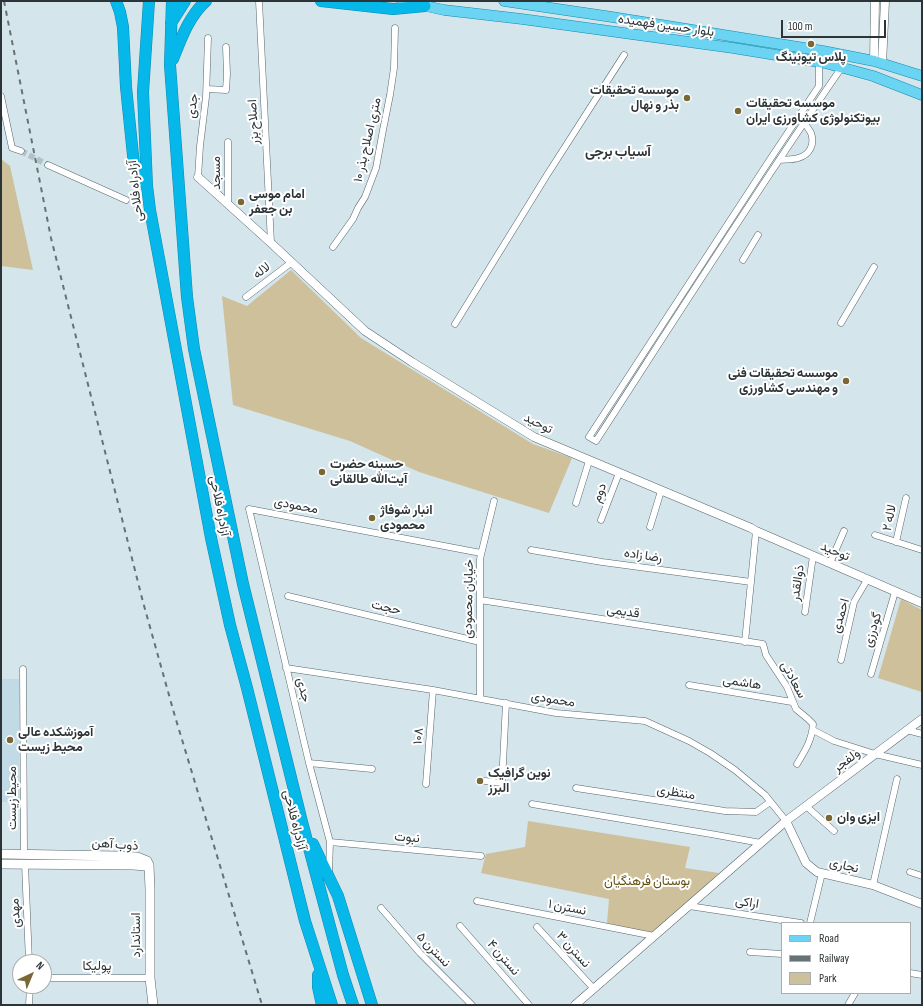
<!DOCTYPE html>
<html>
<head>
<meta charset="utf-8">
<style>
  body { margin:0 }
  #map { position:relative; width:923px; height:1006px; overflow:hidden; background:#d4e5ec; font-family:"Sofia Sans Condensed",sans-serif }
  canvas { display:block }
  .frame { position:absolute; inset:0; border:2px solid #2d3437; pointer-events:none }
  .legend { position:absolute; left:781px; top:922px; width:130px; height:72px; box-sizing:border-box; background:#fff; border:1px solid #abaeaf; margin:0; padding:5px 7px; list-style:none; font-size:12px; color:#2d3437 }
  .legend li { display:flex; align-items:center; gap:8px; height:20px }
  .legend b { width:20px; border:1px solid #abaeaf }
  .north { position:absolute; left:12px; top:954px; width:40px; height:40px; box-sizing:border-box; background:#fff; border:1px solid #abaeaf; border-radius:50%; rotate:44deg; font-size:11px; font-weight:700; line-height:16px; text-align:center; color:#2d3437 }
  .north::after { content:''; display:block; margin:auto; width:14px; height:18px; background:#796836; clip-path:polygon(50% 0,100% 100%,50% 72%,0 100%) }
  .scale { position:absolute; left:781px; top:20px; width:105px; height:18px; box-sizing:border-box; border:2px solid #2d3437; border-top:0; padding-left:5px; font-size:12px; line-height:14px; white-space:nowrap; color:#2d3437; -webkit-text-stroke:3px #fff; paint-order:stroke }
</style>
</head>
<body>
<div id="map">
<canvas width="923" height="1006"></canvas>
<div class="frame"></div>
<ul class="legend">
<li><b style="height:5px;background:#6ad4f2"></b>Road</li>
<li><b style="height:5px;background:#677276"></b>Railway</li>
<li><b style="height:11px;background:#cec09a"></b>Park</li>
</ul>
<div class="north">N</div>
<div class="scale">100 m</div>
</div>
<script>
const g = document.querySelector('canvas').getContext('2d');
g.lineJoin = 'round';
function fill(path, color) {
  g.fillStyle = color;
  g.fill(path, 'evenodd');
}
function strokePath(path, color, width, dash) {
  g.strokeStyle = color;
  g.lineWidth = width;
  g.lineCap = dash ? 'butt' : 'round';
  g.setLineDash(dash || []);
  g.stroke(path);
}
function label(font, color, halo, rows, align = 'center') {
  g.font = font + ' "Sofia Sans Condensed",Vazirmatn,sans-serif';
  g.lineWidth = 4;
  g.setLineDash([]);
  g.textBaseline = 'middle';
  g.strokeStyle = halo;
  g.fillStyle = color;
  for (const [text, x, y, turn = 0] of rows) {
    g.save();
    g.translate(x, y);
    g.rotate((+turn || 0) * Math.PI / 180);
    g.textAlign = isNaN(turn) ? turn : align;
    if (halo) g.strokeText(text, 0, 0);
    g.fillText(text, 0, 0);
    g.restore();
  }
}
const built = new Path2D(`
  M1,679H19L20,802H1Z`);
const green = new Path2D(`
  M1,159L10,166L33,270L1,266Z
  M291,270L361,338L533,444L572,458L549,513L419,472L350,441L233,405L222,296L247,306Z
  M901,599L922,610V692L878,678Z
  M528,821L690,847L685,868L719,873L653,935L607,923L609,899L481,873L486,854L525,847Z`);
const minorTunnel = new Path2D(`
  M21,151L48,165`);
const minor = new Path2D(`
  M259,1L271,243
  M819,62V86L769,161L589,437L596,441C677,316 757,190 842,67
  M207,89L226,90L227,74L226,47
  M1,96L12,148L21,151
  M228,142V203
  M779,160C785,159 793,160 798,158C810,155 815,144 811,133C809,129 806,126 804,122
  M48,165L126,200
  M198,177L200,146L206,97L208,38
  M333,247L353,219L358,208L365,197L376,168L383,130L390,95L394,68L395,28
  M743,260L758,235
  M246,297L292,262
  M841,323L874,267
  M455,324L547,175L624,55
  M576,503L589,461
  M601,520L619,473
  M650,527L661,491
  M875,535L922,550
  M896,542L906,498
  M531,550L602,562L751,582
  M830,563L844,531
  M288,596L480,642
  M480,600L763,644L766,655L787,687L796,709L808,719L813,724C812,740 805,751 797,764
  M805,612L813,556
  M745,642L756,531
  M841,660L854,602L867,580
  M286,668L433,690L556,713L645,721L689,741L710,753L735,770L765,795L786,821
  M23,669L24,855
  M871,674L895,592
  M689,685L792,702
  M480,698V559L494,501
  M813,730L834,741L875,754L922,765
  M907,730L922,734
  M309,763L372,769
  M485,781L502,783L506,703
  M426,784L433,690
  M576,788L725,811L756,812L770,802
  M532,804L711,834L761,843
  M806,806L834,831
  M330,842L481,856
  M25,864L29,962
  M329,872L330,842L309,763L249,509L481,553
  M910,872L922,876
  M873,885L897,779
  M477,901L654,936
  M689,906L801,923
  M381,908L420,953L472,1005
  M810,923L822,873
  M460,926L529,1005
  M537,927L594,989
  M750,952L782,954
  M910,973L922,975
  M44,978H150
  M29,1005L30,986
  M848,1005L855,993`);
const tertiary = new Path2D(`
  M874,61L875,1
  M882,64L885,1
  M198,177L271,243L365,331L412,362L534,437L751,528L756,531L922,603
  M786,821L806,863L817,872L873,885L922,904
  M575,1005L786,821L922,719`);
const secondary = new Path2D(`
  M1,854L118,856L137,857L147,861L149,865L150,889V978L153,1005
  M1,864L133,865L146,866L149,865`);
const primary = new Path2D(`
  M403,1L444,10L522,19L733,48L825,63L873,76L922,95
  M504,1L612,17L823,51L874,61L922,76`);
const motorway = new Path2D(`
  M116,1L120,12L123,27L126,87L134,165L146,185
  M149,1L143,92L147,186L150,210L211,538L230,625L247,688L305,921L332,1005
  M172,1L170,65L187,297L194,349L243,584L302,822L343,975L353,1005
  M321,1L393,9L425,6
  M171,23L185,1
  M173,59C181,39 189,16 206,1
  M313,844L338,896L372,1005
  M318,975V987L322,1005`);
const rail = new Path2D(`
  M4,1L51,238L143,602L174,713L262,1005`);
const markers = [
  [811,44,4,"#796836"],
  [687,98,4,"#796836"],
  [738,111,4,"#796836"],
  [241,202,4,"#796836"],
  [846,381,4,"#796836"],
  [322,472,4,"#796836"],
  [372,518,4,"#796836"],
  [10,740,4,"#796836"],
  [480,781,4,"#796836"],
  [829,818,4,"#796836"]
];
const streetNames = [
  ["بلوار حسین فهمیده",666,26,8],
  ["جدی",193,106,-83],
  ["اصلاح بزر",254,122,-93],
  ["۱۰ متری اصلاح بذر",368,140,-77],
  ["مسجد",217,173,-90],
  ["آزادراه فلاحی",136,191,-96],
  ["لاله",262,271,-37],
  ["توحید",538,424,27],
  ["دوم",600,493,-69],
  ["آزادراه فلاحی",219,506,79],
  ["محمودی",296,506,11],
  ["لاله ۲",890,518,-78],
  ["توحید",835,552,23],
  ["رضا زاده",643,556,8],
  ["ذوالقدر",798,583,-82],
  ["خیابان محمودی",469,599,-89],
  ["حجت",386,608,13],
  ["قدیمی",623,612,9],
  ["احمدی",841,616,-74],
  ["گودرزی",873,630,-73],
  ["سعادتی",793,680,62],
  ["هاشمی",742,683,9],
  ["جدی",303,690,77],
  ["محمودی",553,700,9],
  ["۱۰۸",419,736,-85],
  ["ولفجر",847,761,-37],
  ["منتظری",676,793,9],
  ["محیط زیست",13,798,-90],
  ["آزادراه فلاحی",294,820,76],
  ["نبوت",407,838,5],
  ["ذوب آهن",115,845,4],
  ["نجاری",844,866,13],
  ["اراکی",747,903,9],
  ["نسترن ۱",567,908,11],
  ["مهدی",16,913,-93],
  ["استاندارد",137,935,-90],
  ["نسترن ۵",433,950,46],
  ["نسترن ۳",573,950,48],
  ["نسترن ۴",503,958,49],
  ["پولیکا",97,967]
];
const poiNames = [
  ["پلاس تیونینگ",811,58,"center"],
  ["موسسه تحقیقات",679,91,"right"],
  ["بذر و نهال",679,106,"right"],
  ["موسسه تحقیقات",746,104],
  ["بیوتکنولوژی کشاورزی ایران",746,119],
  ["امام موسی",249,195],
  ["بن جعفر",249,210],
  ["موسسه تحقیقات فنی",838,374,"right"],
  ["و مهندسی کشاورزی",838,389,"right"],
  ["حسینه حضرت",330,465],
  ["آیت‌الله طالقانی",330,480],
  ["انبار شوفاژ",380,511],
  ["محمودی",380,526],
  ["آموزشکده عالی",18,733],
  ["محیط زیست",18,748],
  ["نوین گرافیک",488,774],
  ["البرز",488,789],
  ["ایزی وان",837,818]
];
const parkNames = [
  ["بوستان فرهنگیان",647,882]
];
const neighbourhoodNames = [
  ["آسیاب برجی",618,152]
];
fill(built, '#c1dae5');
fill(green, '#cec09a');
strokePath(minorTunnel, '#b3c2c8', 6, [6, 3]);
strokePath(minor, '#57666d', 7);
strokePath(tertiary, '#57666d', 9);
strokePath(secondary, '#57666d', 10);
strokePath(primary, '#1489ab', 11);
strokePath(motorway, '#1489ab', 12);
strokePath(minor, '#fff', 6);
strokePath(tertiary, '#fff', 8);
strokePath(secondary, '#fff', 9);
strokePath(primary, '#6ad4f2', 10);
strokePath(motorway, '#06b7e9', 11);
strokePath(rail, '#677276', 2, [5, 5]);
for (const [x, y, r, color] of markers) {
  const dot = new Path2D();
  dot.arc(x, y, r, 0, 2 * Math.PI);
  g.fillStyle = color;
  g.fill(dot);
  strokePath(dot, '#fff', 1.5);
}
label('13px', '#2d3437', '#fff', streetNames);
label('bold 13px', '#2d3437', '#fff', poiNames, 'left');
label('13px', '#645111', '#fff', parkNames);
label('bold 14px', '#2d3437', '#fff', neighbourhoodNames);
</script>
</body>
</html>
